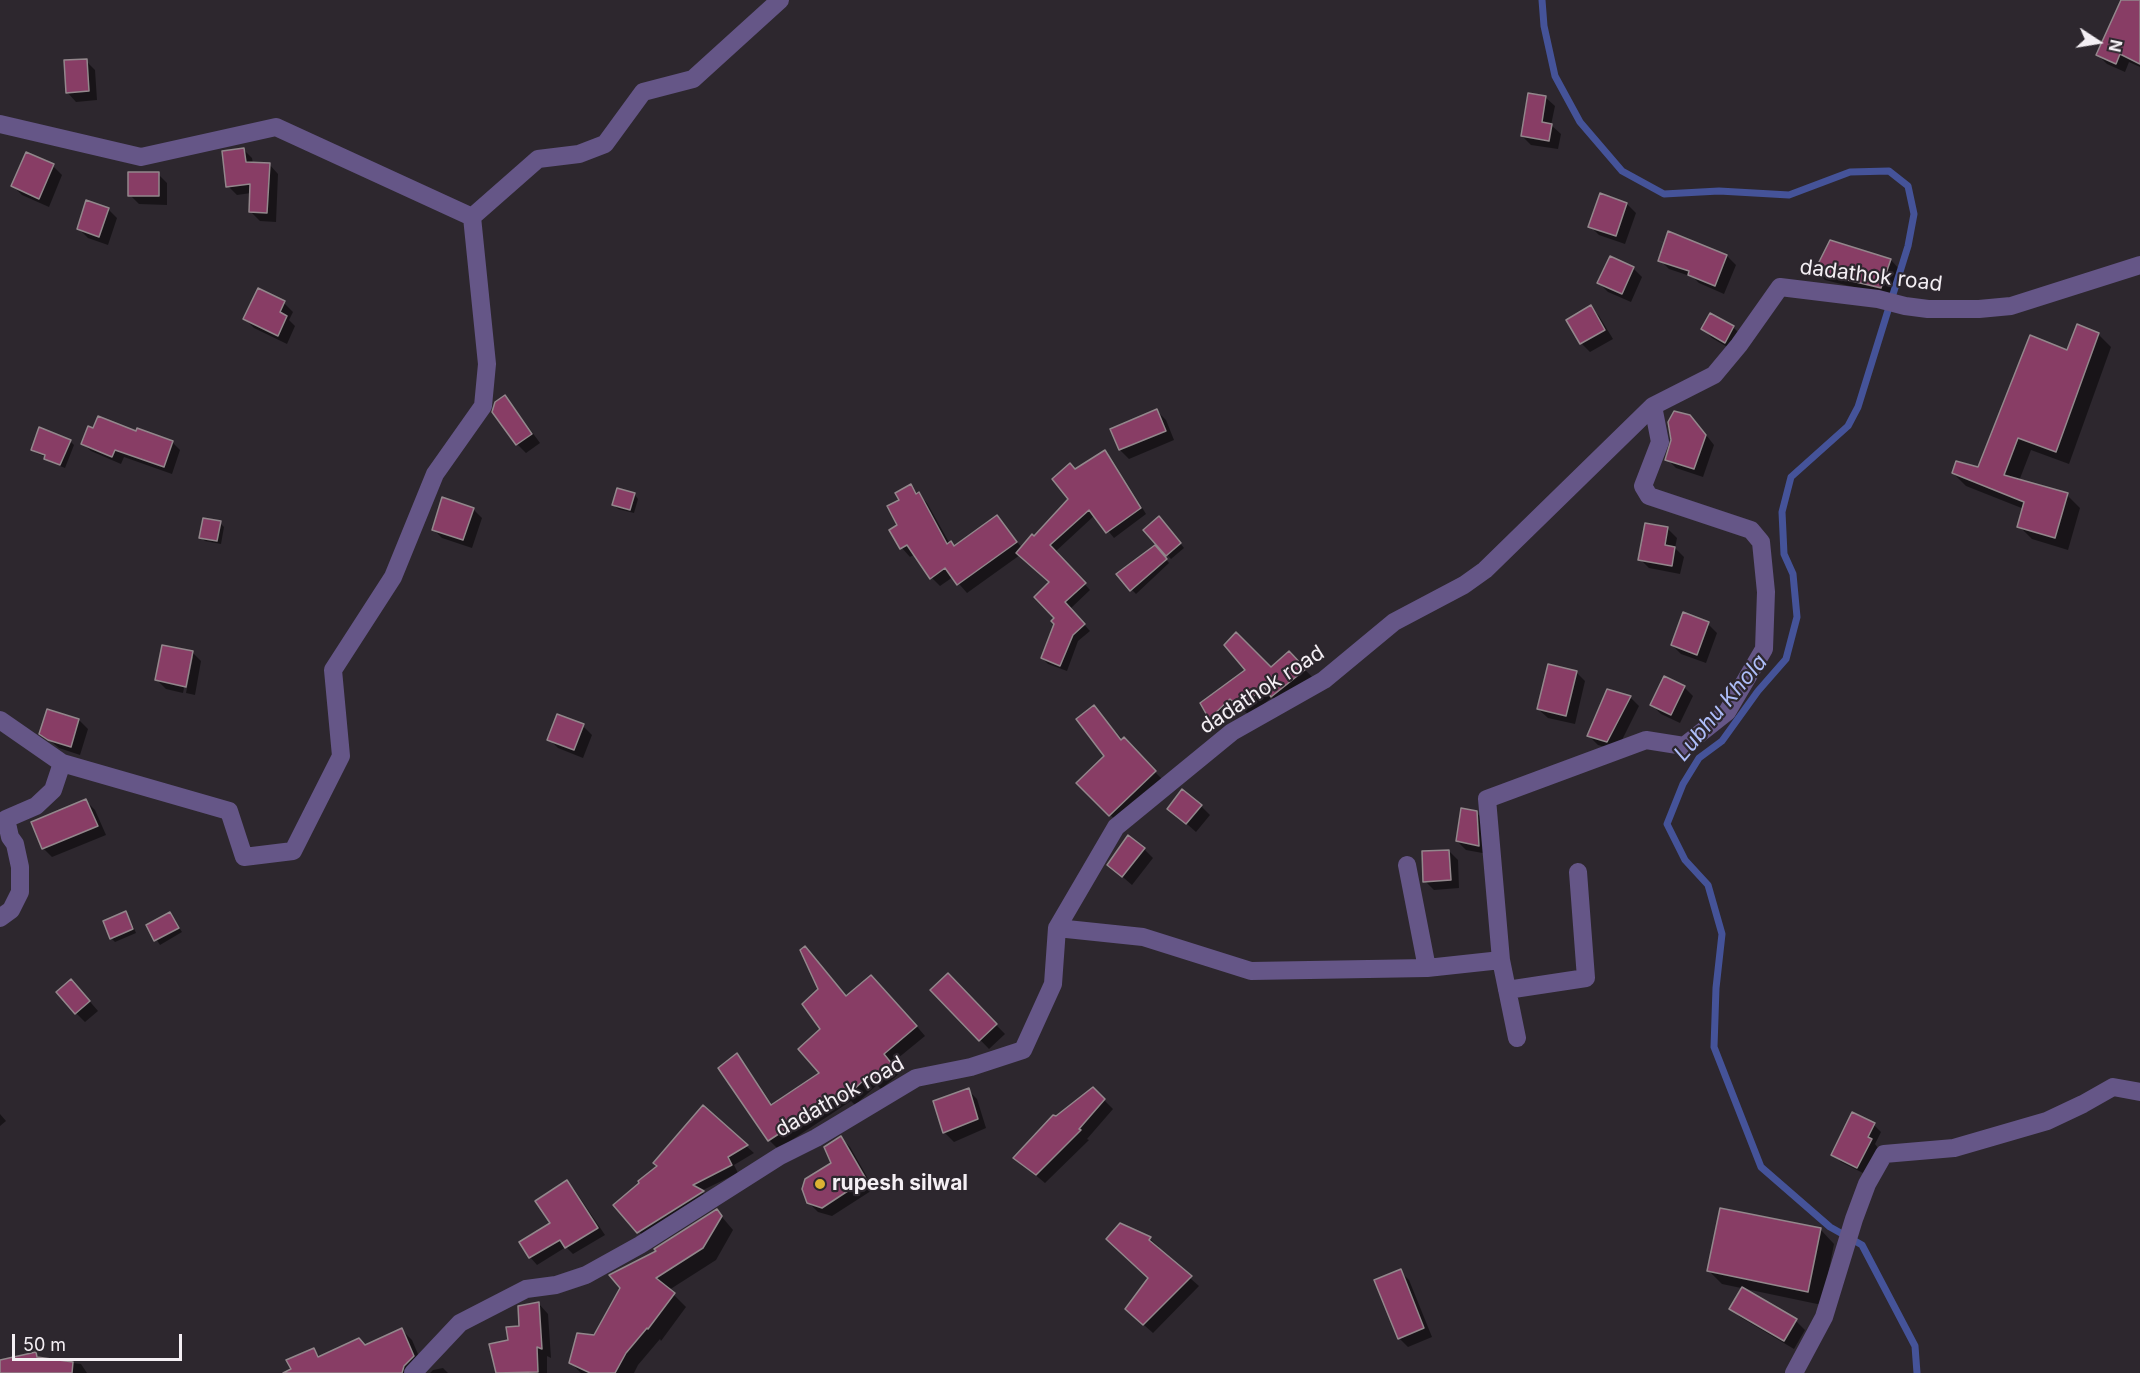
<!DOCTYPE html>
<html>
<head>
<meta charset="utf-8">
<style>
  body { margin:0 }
  #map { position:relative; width:2140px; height:1373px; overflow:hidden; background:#2d272e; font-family:Inter,sans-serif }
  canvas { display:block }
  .north { position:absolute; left:2068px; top:12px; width:60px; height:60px; -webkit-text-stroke:4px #2d272e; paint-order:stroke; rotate:102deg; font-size:16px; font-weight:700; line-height:24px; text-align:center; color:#f4eff4 }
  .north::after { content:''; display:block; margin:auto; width:21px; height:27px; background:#f4eff4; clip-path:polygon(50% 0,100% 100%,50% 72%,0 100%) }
  .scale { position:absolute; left:12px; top:1334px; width:170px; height:27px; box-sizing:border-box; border:3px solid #f4eff4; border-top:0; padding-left:8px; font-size:18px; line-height:21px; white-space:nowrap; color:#f4eff4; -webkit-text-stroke:4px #2d272e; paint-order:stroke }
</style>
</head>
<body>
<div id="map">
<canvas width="2140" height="1373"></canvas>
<div class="north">N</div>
<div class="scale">50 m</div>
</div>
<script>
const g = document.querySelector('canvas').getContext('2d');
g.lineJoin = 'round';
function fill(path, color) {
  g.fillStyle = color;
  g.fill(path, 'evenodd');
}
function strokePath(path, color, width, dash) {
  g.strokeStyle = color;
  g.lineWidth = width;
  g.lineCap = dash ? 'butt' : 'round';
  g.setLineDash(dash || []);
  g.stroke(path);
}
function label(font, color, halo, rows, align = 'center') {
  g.font = font + ' Inter,sans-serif';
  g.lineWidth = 4.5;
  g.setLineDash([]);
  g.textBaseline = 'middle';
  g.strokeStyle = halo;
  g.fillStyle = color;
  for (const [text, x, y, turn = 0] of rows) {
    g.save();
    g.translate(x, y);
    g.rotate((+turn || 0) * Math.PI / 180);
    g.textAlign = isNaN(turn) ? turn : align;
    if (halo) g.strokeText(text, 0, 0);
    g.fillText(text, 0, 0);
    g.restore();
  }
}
const shadow = new Path2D(`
  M2122,0H2140V67L2129,62L2125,72L2107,64L2098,55Z
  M86,61L95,70L97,100L76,102L67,92Z
  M1545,97L1555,106L1551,125L1561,134L1558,149L1531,145L1522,136Z
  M243,149L252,158L253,164H269L278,174L276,222L260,221L251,212V193L237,195L228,186Z
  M27,154L53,166L62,175L49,207L22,195L13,186Z
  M158,174L167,183V205L139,204L130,195Z
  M1601,195L1627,204L1636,213L1625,244L1599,235L1590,226Z
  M108,209L117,218L108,245L88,238L79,229Z
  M1830,241L1891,260L1900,270L1890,296L1825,280L1816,271Z
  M1727,256L1736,265L1724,294L1699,283L1693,277L1669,269L1660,260Z
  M1633,268L1642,277L1631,302L1608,292L1599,283Z
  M284,303L293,312L289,320L295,326L287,344L254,328L245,319Z
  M1590,307L1599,316L1613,339L1590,352L1581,343L1568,321Z
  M1733,327L1742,336L1734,351L1712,338L1703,329Z
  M2098,334L2111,347L2069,464L2031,450L2019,481L2067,495L2080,508L2068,550L2032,539L2019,526L2024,509L1966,486L1953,473L1978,469L2068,352Z
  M504,397L513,406L540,443L526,453L517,444Z
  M1157,411L1166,420L1174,440L1129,459L1120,450Z
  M1699,426L1714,445L1703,477L1676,468L1667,459Z
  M137,433L172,442L180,450L172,474L124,457L121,464L91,451L82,443Z
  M70,441L74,445L65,468L50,462L46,457L36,453L32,449Z
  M1105,452L1111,458L1146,514L1114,538L1095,515L1055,552L1090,590L1070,609L1090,631L1078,641L1067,671L1048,664L1042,658L1056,624L1051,583L1020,555L967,593L953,577L940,586L932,578L915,554L910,557L902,548L891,530L899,526L901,500L910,486L927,503L950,544L955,547L997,517L1022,548L1034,538L1070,499L1075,471Z
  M634,494L638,499L634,513L618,509L614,505Z
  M473,509L482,518L472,548L442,538L433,529Z
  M1163,522L1184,548L1171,559L1167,555Z
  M220,523L224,527L221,544L205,541L200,537Z
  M1668,529L1677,538L1675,548L1684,557L1680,574L1649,568L1640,559Z
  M1159,551L1169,563L1136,594L1132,590Z
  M1708,624L1717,633L1706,663L1681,654L1672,645Z
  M192,652L201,661L195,695L186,693L193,657H190L183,693L166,689L157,680Z
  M1289,653L1314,679L1281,705L1272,697L1250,716L1240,707L1219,727L1210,719L1202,704L1271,669Z
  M1576,672L1585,681L1575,724L1548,718L1538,709Z
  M1684,687L1693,696L1680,723L1661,714L1652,705Z
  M1630,697L1639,706L1617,750L1598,745L1589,736Z
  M1094,707L1123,740L1168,785L1123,828L1079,783L1106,756Z
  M79,720L88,729L80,755L59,748L41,733Z
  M583,726L592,735L583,758L558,748L549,739Z
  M86,801L95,810L106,835L52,857L43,848Z
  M1201,806L1210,815L1196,832L1169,808Z
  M1476,812L1485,822L1488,854L1466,850L1457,841Z
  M1144,849L1153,858L1132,885L1109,865Z
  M1449,851L1458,860L1459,888L1434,890L1425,881Z
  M125,913L129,917L136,933L115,942L111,938Z
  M170,914L182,932L160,945L148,926Z
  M947,975L1005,1034L989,1049L932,990Z
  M80,990L98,1011L85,1022L76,1013Z
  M847,997L908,1016L925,1036L892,1063L900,1073L881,1089L877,1085L855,1105L851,1101L778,1149L769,1140L720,1068L737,1055L745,1064L773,1106L821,1073L822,1029Z
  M1093,1089L1113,1109L1087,1139L1089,1140L1045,1183L1015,1158Z
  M968,1090L977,1099L986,1128L954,1142L945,1133L935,1102Z
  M703,1107L754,1153L734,1165L738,1173L701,1191L709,1199L646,1239L615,1205L659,1167Z
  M0,1114L6,1121L0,1126Z
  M1874,1125L1881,1132L1875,1144L1878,1148L1865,1174L1841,1162L1833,1154Z
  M841,1138L850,1147L874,1189L832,1216L818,1212L808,1202L833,1164Z
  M567,1182L574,1189L605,1235L573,1254L566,1247L537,1265L530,1257L521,1242L552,1224Z
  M717,1211L733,1230L716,1260L669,1290L686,1307L661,1341L660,1339L638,1365L634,1373H581L570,1362L595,1337L658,1252Z
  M1120,1225L1150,1239L1159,1247L1157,1249L1199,1286L1153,1333L1136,1318L1150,1279Z
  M1821,1230L1834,1244L1822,1305L1722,1284L1708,1270Z
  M1400,1271L1409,1280L1432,1337L1408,1347L1399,1338Z
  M1742,1289L1796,1321L1805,1330L1794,1349L1740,1317L1731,1308Z
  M539,1304L548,1314L551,1358L547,1356V1373H497L490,1345L510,1341Z
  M402,1330L412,1340L423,1366L417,1373H294L313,1350L321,1357L365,1346Z
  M35,1354L41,1359L81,1364L87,1373H4Z
  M443,1368L448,1373H430L433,1370Z`);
const stream = new Path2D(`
  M1542,0L1544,26L1555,76L1580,122L1622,171L1664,194L1719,191L1789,195L1850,172L1889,171L1908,186L1914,214L1908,246L1858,407L1848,426L1791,477L1782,512L1784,554L1793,574L1797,617L1786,659L1758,691L1722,741L1699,758L1683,784L1667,824L1685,860L1708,885L1722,934L1716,988L1714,1047L1761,1167L1830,1227L1862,1245L1915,1346L1917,1373`);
const building = new Path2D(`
  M2121,0H2140V64L2120,54L2116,64L2096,55Z
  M87,59L89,91L66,93L64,60Z
  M1528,93L1546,96L1542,122L1552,124L1549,141L1521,136Z
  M244,148L246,162L270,163L267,213L249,212L250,184L226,187L222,151Z
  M26,152L54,164L39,199L11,186Z
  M128,172H159V196H128Z
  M1600,193L1627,203L1616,236L1588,227Z
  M86,200L109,208L99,237L77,229Z
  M1668,231L1727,255L1715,286L1688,275L1689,271L1658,261Z
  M1830,240L1891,259L1881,288L1814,272Z
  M1610,256L1634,267L1622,294L1597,283Z
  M258,288L285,301L280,312L287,316L278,336L243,319Z
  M1591,305L1605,330L1580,344L1566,320Z
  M1710,313L1734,326L1725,343L1701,329Z
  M2077,324L2099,333L2056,452L2018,438L2004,475L2068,493L2055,538L2017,527L2024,502L1952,473L1956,461L1978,467L2030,335L2067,350Z
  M505,395L532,434L516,445L492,412L495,402Z
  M1157,409L1166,431L1119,450L1110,429Z
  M1674,411L1690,415L1706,435L1694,469L1665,460L1671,440L1668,422Z
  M98,416L136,431L137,428L173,441L164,467L115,450L112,457L81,444L88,426L93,428Z
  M39,427L71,440L60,465L44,459L45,455L31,450Z
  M1105,450L1141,508L1106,533L1089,510L1050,545L1086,583L1065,602L1085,624L1073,635L1060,666L1041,658L1054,624L1051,621L1054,618L1034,597L1049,582L1016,553L1032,534L1034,536L1068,499L1052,479L1070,463L1075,469Z
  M911,484L916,494L919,492L947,544L951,541L954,546L997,515L1017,542L957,585L945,568L930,579L907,545L900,549L889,530L897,525L887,506L899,500L895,493Z
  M617,488L635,493L630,510L612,505Z
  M442,497L474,508L463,540L432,530Z
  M1159,516L1181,543L1166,556L1143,530Z
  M203,518L221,521L217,541L199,538Z
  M1645,523L1668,527L1665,545L1675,547L1672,566L1638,560Z
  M1155,545L1167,559L1130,591L1116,574Z
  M1683,612L1709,622L1697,655L1671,645Z
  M1236,632L1271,667L1289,651L1306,669L1271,697L1264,687L1240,708L1230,699L1209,719L1200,703L1245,670L1224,645Z
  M162,645L193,651L186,687L155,680Z
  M1548,664L1577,671L1566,716L1537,709Z
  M1664,676L1685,686L1671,715L1650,705Z
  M1607,689L1631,696L1607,742L1587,736Z
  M1094,705L1121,740L1124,737L1156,771L1109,816L1076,783L1104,756L1076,719Z
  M47,709L79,719L71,747L48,740L39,734Z
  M557,714L584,724L574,750L547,740Z
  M1182,789L1202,805L1186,824L1167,809Z
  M86,799L98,826L42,849L31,822Z
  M1461,808L1477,811L1479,846L1456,841Z
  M1128,835L1145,848L1122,877L1107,865Z
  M1449,850L1451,880L1423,882L1422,851Z
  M126,911L133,929L110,939L103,921Z
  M170,912L179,928L154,941L146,925Z
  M805,946L846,996L871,975L917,1026L884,1054L892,1064L871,1081L867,1077L845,1098L841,1093L768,1141L718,1068L737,1053L771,1105L819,1073L798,1049L820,1029L802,1004L818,989L800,950Z
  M948,973L997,1024L979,1041L930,990Z
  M71,979L90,1001L75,1014L56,992Z
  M1093,1087L1105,1099L1079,1129L1081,1130L1036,1175L1013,1158L1053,1115L1056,1116Z
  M969,1088L978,1119L943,1133L933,1101Z
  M703,1105L748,1145L728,1157L732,1165L693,1185L704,1191L637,1233L613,1205L639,1183L638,1181L657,1166L653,1163Z
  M1852,1112L1875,1123L1868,1137L1872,1139L1857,1168L1831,1155Z
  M841,1136L866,1179L822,1208L807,1203L802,1189L805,1179L831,1163L824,1147Z
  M567,1180L598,1228L565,1248L560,1240L529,1258L519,1242L550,1223L535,1201Z
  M1720,1208L1821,1228L1808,1292L1707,1271Z
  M717,1209L722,1216L703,1248L656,1278L675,1293L648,1329L647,1328L626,1353L615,1373H590L569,1363L577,1333L594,1335L620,1288L609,1275L656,1251L654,1249Z
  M1120,1223L1151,1237L1149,1240L1192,1276L1143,1325L1125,1309L1148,1278L1106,1239Z
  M1401,1269L1424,1328L1398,1339L1374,1280Z
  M1742,1287L1797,1319L1784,1341L1729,1309Z
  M539,1302L542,1349L537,1347L538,1372L496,1373L489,1344L508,1340L506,1327L519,1326L518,1306Z
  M402,1328L414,1356L404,1366L402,1373H283L291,1369L286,1360L314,1348L318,1357L359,1338L365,1345Z
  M36,1352L37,1357L73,1362L72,1373H0V1360Z`);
const minor = new Path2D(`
  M0,124L141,157L276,127L472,217L538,159L579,154L605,144L643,92L693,79L780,0
  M0,720L62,763L229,811L244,857L293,851L341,756L333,670L393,577L435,474L483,406L487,364L472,217
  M1407,865L1427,968
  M0,918L11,910L20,892V867L15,844L10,837L6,819L36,806L53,790L62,763
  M1057,928L1143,937L1251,971L1427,968L1501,960
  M1507,990L1586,978L1578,872
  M1517,1038L1501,960L1487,799L1646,740L1684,746L1727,712L1764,649L1766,592L1761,542L1751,530L1649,496L1643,486L1660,442L1653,406
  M413,1373L460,1323L526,1289L556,1285L586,1275L640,1245L780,1156L816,1138L916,1078L971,1067L1023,1050L1053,984L1057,928L1116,827L1232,732L1324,680L1394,622L1464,585L1485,570L1653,406L1714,375L1739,345L1780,287L1878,299L1905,306L1928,309H1979L2011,306L2140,265
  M1794,1373L1824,1317L1854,1219L1867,1184L1884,1154L1954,1148L2047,1121L2083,1104L2113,1087L2140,1092`);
const markers = [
  [820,1184,6,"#dcb233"]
];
const streetNames = [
  ["dadathok road",1871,276,7],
  ["dadathok road",1262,690,-33],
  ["dadathok road",840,1097,-29]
];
const poiNames = [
  ["rupesh silwal",832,1184]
];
const waterNames = [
  ["Lubhu Khola",1721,708,-50]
];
fill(shadow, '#0007');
strokePath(stream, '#455399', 7);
fill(building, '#883d65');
strokePath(building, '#93878c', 1.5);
strokePath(minor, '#655687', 18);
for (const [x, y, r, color] of markers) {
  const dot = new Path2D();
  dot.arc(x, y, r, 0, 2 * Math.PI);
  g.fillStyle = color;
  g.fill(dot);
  strokePath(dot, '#2d272e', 2);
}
label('21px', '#f4eff4', '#2d272e', streetNames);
label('bold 21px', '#f4eff4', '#2d272e', poiNames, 'left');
label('italic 22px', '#aebef9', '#2d272e', waterNames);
</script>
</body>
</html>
